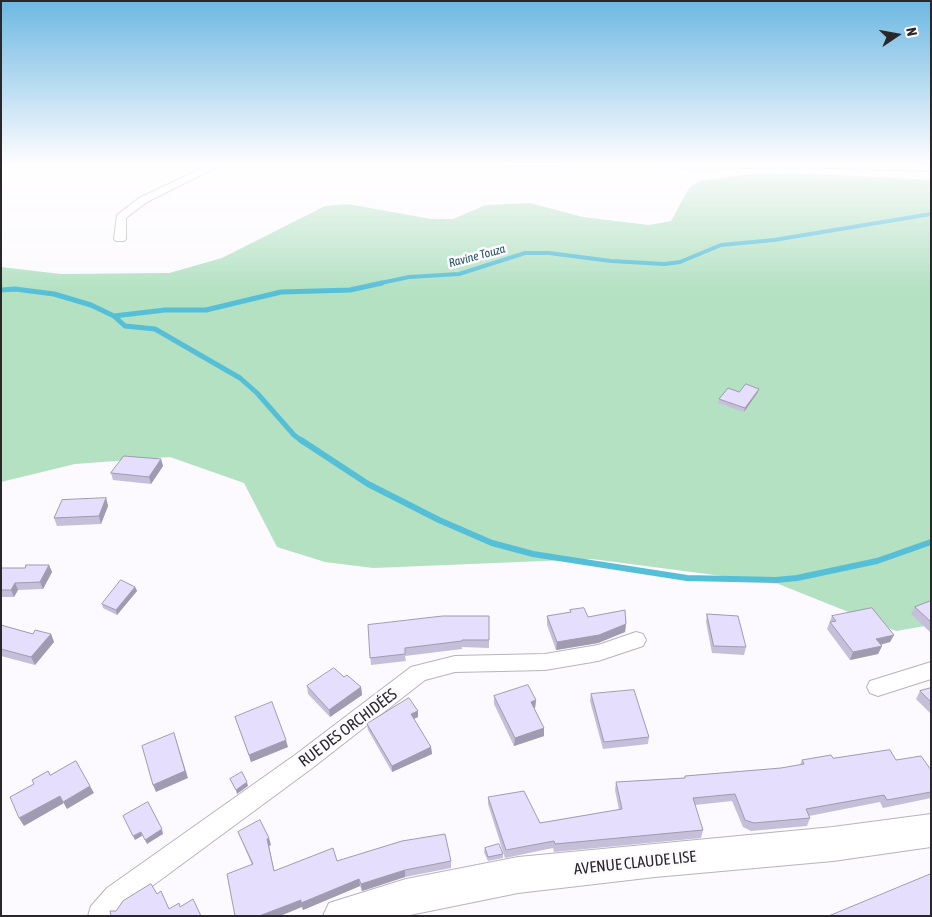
<!DOCTYPE html>
<html>
<head>
<meta charset="utf-8">
<style>
  body { margin:0 }
  #map { position:relative; width:932px; height:917px; overflow:hidden; background:#fcfafe; font-family:"Asap Condensed",sans-serif }
  canvas { display:block }
  .frame { position:absolute; inset:0; border:2px solid #29272a; pointer-events:none }
  .north { position:absolute; left:872px; top:10px; width:50px; height:50px; -webkit-text-stroke:4px #fcfafe; paint-order:stroke; rotate:78deg; font-size:14px; font-weight:700; line-height:20px; text-align:center; color:#29272a }
  .north::after { content:''; display:block; margin:auto; width:18px; height:22px; background:#29272a; clip-path:polygon(50% 0,100% 100%,50% 72%,0 100%) }
</style>
</head>
<body>
<div id="map">
<canvas width="932" height="917"></canvas>
<div class="frame"></div>
<div class="north">N</div>
</div>
<script>
const g = document.querySelector('canvas').getContext('2d');
g.lineJoin = 'round';
function fill(path, color) {
  g.fillStyle = color;
  g.fill(path, 'evenodd');
}
function strokePath(path, color, width, dash) {
  g.strokeStyle = color;
  g.lineWidth = width;
  g.lineCap = dash ? 'butt' : 'round';
  g.setLineDash(dash || []);
  g.stroke(path);
}
function label(font, color, halo, rows, align = 'center') {
  g.font = font + ' "Asap Condensed",sans-serif';
  g.lineWidth = 5;
  g.setLineDash([]);
  g.textBaseline = 'middle';
  g.strokeStyle = halo;
  g.fillStyle = color;
  for (const [text, x, y, turn = 0] of rows) {
    g.save();
    g.translate(x, y);
    g.rotate((+turn || 0) * Math.PI / 180);
    g.textAlign = isNaN(turn) ? turn : align;
    if (halo) g.strokeText(text, 0, 0);
    g.fillText(text, 0, 0);
    g.restore();
  }
}
const green = new Path2D(`
  M753,174H816L931,180V625L896,631L776,583L592,559L373,568L325,562L277,547L244,483L170,457L75,464L1,482V267L61,274L169,273L222,258L325,206L348,204L431,219H453L486,205L530,203L583,217L649,225L671,221L689,188L699,181Z`);
const streamFar2 = new Path2D(`
  M376,284L409,277L459,274L525,253H549L611,261L665,264L680,262L721,245L774,240L931,214`);
const streamFar1 = new Path2D(`
  M1,290L15,289L54,294L91,305L114,316L125,326L155,329L240,378L257,393L294,435L303,442
  M114,316L165,310H206L281,292L350,290L382,283`);
const stream = new Path2D(`
  M301,440L368,484L439,520L492,543L533,554L687,578L776,580L797,578L877,561L931,542`);
const street = new Path2D(`
  M213,163H225L147,202L126,218V239L124,241H116L114,239L117,215L139,198Z
  M502,163H568L564,166H506Z
  M655,163L931,165V171L794,167L694,169L659,166Z
  M636,632L643,634L646,640L643,646L598,661L545,670L455,672L425,680L311,769L125,906L118,916H88L91,906L107,888L295,755L411,667L455,656L545,654L598,645Z
  M931,662V679L878,696L870,693L867,687L870,681Z`);
const secondary = new Path2D(`
  M931,814V847L833,861L655,877L518,893L405,916H323L329,903L406,879L518,857L833,827Z`);
const wall = new Path2D(`
  M739,392H758L744,412L718,403L719,399Z
  M161,459L163,466L151,484L113,480L111,473Z
  M106,498L108,506L101,524L57,526L54,518Z
  M49,565L52,572L43,589L18,590L14,597H1V568H25Z
  M135,587L137,591L117,615L103,608L102,604Z
  M931,601V633L911,614L915,607Z
  M570,610L588,617L626,624L625,632L598,643L556,650L547,625V616L570,613Z
  M707,614L746,647L744,655L712,653L706,622Z
  M832,616L894,635L890,642L881,645L882,646L878,654L850,660L827,629Z
  M1,625L33,634H51L54,642L35,665L1,656Z
  M368,625L489,640V648L462,647V649L405,656L406,661L371,665Z
  M344,677L361,687L362,695L330,717L308,694L307,686Z
  M931,688V714L916,699L920,691Z
  M591,694L649,737L648,744L603,749L590,701Z
  M494,696L536,700L535,708H534L544,728V736L514,746L494,704Z
  M235,717L288,747L251,762Z
  M418,717L414,719L431,747L432,754L392,772L368,730L367,724Z
  M833,758L896,760L931,770V798L883,808L880,802L809,816L810,818L807,826L751,831L743,827L732,801L695,805L703,830L701,838L554,852L553,848L505,858L488,804V797L540,823L619,810L615,790L616,782L684,778L685,776L781,768L800,765L802,760Z
  M238,832L271,845L269,846L274,871L337,861H451V868L405,877L362,891L360,886L303,910L302,907L252,865L241,839Z
  M485,848L503,854V858L488,861L484,852Z`);
const shadedWall = new Path2D(`
  M759,389L758,392L744,412L745,408Z
  M161,459L163,466L151,484L149,477Z
  M106,498L108,506L101,524L99,516Z
  M49,565L52,572L43,589L40,582Z
  M15,583L18,590L14,597L11,590Z
  M135,587L137,591L117,615L116,610Z
  M626,624L625,632L598,643L556,650L557,642Z
  M51,634L54,642L35,665L31,657Z
  M894,635L890,642L873,646L876,639Z
  M882,646L878,654L850,660L853,652Z
  M361,687L362,695L330,717L329,710Z
  M536,700L535,708L531,709V702Z
  M418,711V717L411,720V714Z
  M544,728V736L514,746L515,738Z
  M174,733L188,778L156,792L153,785Z
  M286,740L288,747L251,762L249,755Z
  M431,747L432,754L392,772V766Z
  M247,782L248,786L237,794L236,790Z
  M90,786L94,793L67,809L63,802Z
  M60,796L64,803L24,826L19,818Z
  M162,829L163,834L147,844L145,840Z
  M141,832L142,836L135,840L133,836Z
  M269,838L271,845L269,846L276,879L267,839Z
  M405,870V877L362,891L361,884Z
  M359,879L360,886L303,910L301,903Z
  M301,900L302,907L280,916H259Z`);
const building = new Path2D(`
  M746,384L759,389L745,408L719,399L728,388L739,392Z
  M124,456L161,459L149,477L111,473Z
  M106,498L99,516L54,518L62,500Z
  M26,565H49L40,582L15,583L11,590H1V568H25Z
  M121,580L135,587L116,610L102,604Z
  M931,601V622L915,607Z
  M584,608L588,617L625,610L626,624L599,635L557,642L547,616L571,612L570,610Z
  M872,608L894,635L876,639L882,646L853,652L830,622L836,621L832,616Z
  M707,614L738,616L746,647L714,646Z
  M443,616H489V640H462V641L405,648V654L370,658L368,625Z
  M1,625L33,634L35,630L51,634L31,657L1,649Z
  M334,668L344,677L347,675L361,687L329,710L307,686Z
  M528,685L536,700L531,702L544,728L515,738L494,696Z
  M931,688V702L920,691Z
  M634,690L649,737L604,742L591,694Z
  M409,698L418,711L411,714L431,747L392,766L367,724Z
  M272,702L286,740L249,755L235,717Z
  M174,733L185,771L153,785L142,746Z
  M890,750L896,760L921,756L931,770V792L887,800L884,795L806,809L810,818L754,823L745,820L735,794L693,798L703,830L555,844L554,841L506,850L488,797L524,791L540,823L622,809L616,782L685,778V776L781,768L804,764L802,760L831,755L833,758Z
  M76,761L90,786L63,802L60,796L19,818L10,797L34,784L32,780L48,771L50,775Z
  M242,772L247,782L236,790L230,779Z
  M148,802L162,829L145,840L141,832L133,836L123,816Z
  M260,820L269,838L267,839L274,871L333,848L337,861L402,841L445,834L451,861L405,870L361,884L359,879L301,903V900L259,916H235L227,874L253,864L238,832Z
  M499,844L503,854L488,857L485,848Z
  M931,874V916H829Z
  M151,884L157,894L161,891L169,909L179,903L180,907L193,899L201,916H111L110,911H116L123,901Z`);
const farWaternames = [
  ["Ravine Touza",477,256,-15]
];
const nearStreetnames = [
  ["RUE DES ORCHIDÉES",348,728,-37],
  ["AVENUE CLAUDE LISE",635,863,-6]
];
fill(green, '#b3e1c2');
strokePath(streamFar2, '#56bfd8', 4);
strokePath(streamFar1, '#56bfd8', 5);
strokePath(stream, '#56bfd8', 6);
strokePath(street, '#b8b4ba', 2);
strokePath(secondary, '#b8b4ba', 2);
fill(street, '#fff');
fill(secondary, '#fff');
fill(wall, '#c5bfd9');
fill(shadedWall, '#a09bb0');
fill(building, '#e5defc');
strokePath(building, '#a09bb0', 1);
const sky = g.createLinearGradient(0, 0, 0, 292);
sky.addColorStop(0, '#6db8e2');
sky.addColorStop(0.56, '#fefdff');
sky.addColorStop(1, '#fefdff00');
g.fillStyle = sky;
g.fillRect(0, 0, 932, 292);
label('italic 12px', '#275560', '#fcfafe', farWaternames);
label('16px', '#29272a', '#fcfafe', nearStreetnames);
</script>
</body>
</html>
